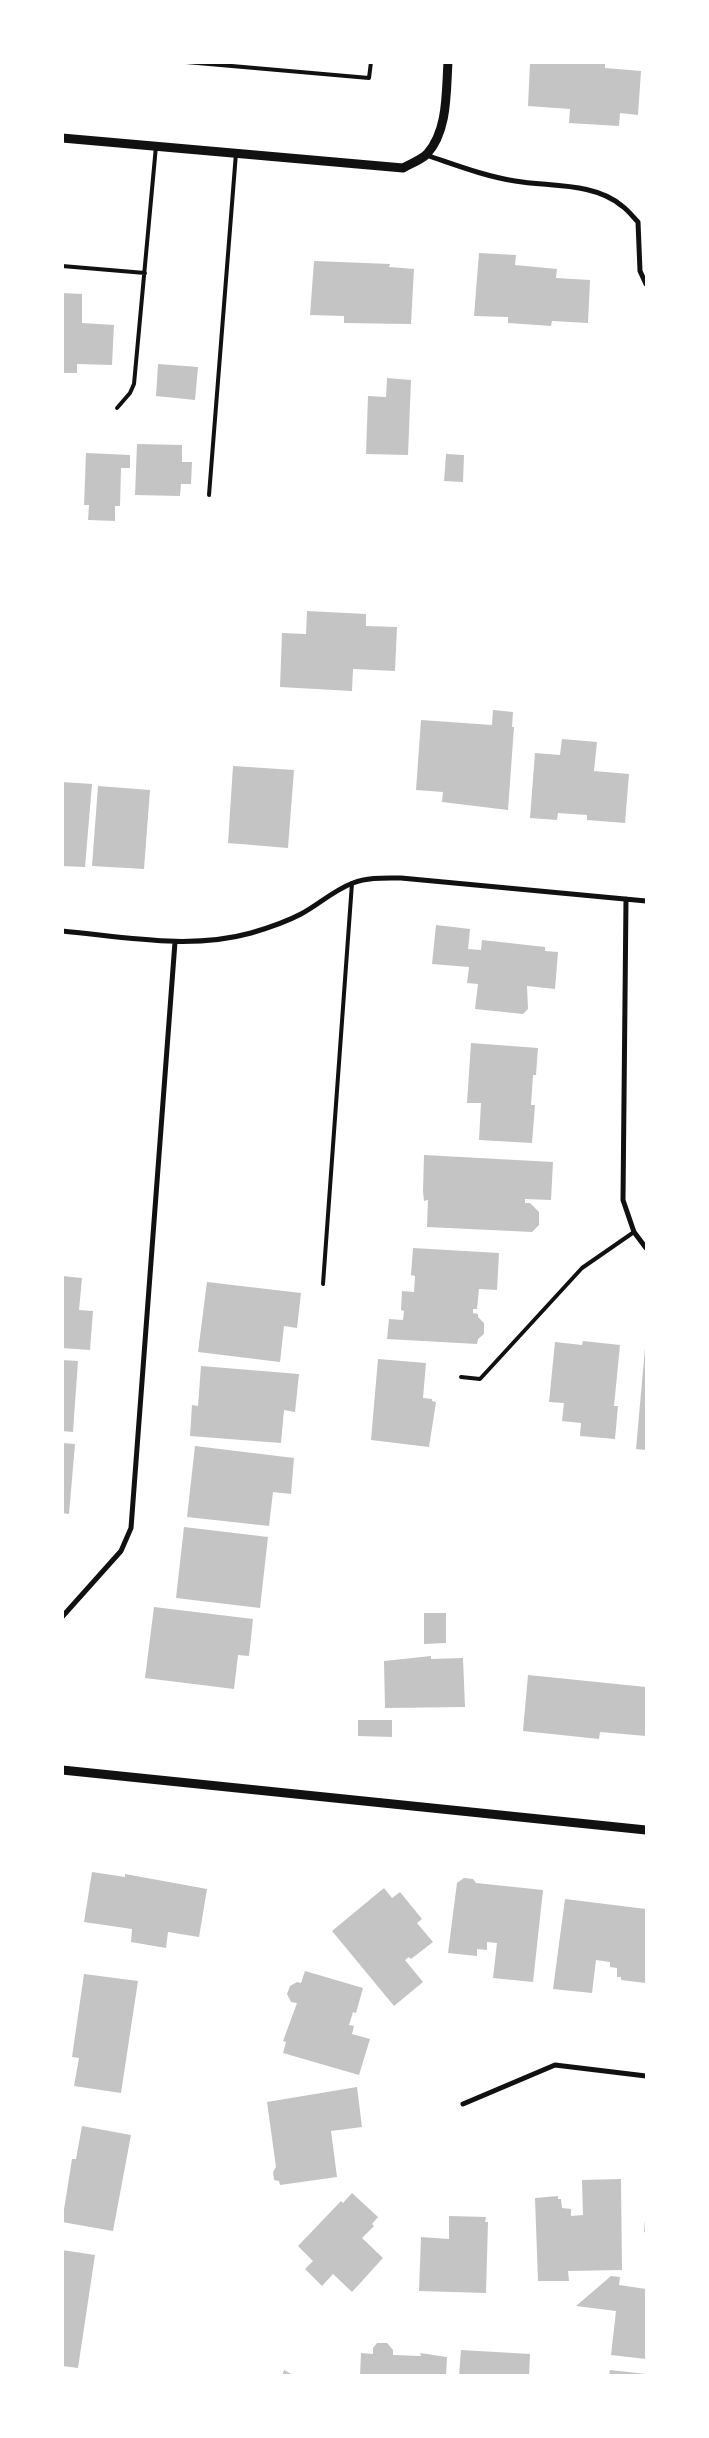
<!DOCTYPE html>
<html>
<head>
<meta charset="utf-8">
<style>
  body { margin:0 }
  #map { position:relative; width:709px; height:2438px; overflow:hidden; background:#fff; font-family:"Public Sans",sans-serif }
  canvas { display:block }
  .frame { position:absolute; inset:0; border:64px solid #fff; pointer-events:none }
</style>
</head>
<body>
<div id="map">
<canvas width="709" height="2438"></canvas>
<div class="frame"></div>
</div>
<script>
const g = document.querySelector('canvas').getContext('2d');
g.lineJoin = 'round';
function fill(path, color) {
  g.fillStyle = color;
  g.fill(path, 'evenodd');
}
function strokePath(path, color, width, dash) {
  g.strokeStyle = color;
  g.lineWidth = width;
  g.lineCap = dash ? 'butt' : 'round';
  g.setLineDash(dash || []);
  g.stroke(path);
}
const building = new Path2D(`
  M552,62H605V68L641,71L638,115L620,113L619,126L569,123L570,109L528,106L530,63Z
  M479,253L516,255L515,265L557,269L556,278L590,280L588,323L552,321L551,326L508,323V317L474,316Z
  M314,261L390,264L389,267L414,269L411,324L344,323V316L310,315Z
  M62,293L82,294V323L114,325L112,365L77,364V373H62Z
  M158,364L198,367L195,400L156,396Z
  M387,378L411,380L408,455L366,454L368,396L386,397Z
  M137,444L182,445V462H192L191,484H181L180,496L135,495Z
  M86,453L130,455V468H121L120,506H115V521L88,520L89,505H84Z
  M446,454L464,455L463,482L444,481Z
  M307,611L366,614V626L397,627L395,671L353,669L352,691L280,687L282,633L306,634Z
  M493,710L513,712L512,727H514L508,810L442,802L443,792L416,790L421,720L492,725Z
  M562,739L597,742L594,771L629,774L625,823L587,820V815L558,813L557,820L530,818L535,753L560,755Z
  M233,766L294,770L288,848L228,843Z
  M62,782L92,784L85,867L62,866Z
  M98,786L150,790L144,869L92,866Z
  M436,925L470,929L468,949L481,950L482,940L545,947V951L558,952L555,989L527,986L528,1009L523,1014L475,1009L478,984L467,983L469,967L432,964Z
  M471,1043L538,1048L536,1075H533L531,1105H535L532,1143L479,1140L481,1103H467Z
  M424,1155L553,1162L551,1200L525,1199V1203H530L539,1212V1225L532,1232L427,1227L428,1200L424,1201L423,1191Z
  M413,1248L499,1253L497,1290L479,1289L477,1309H473V1313L478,1314V1317L484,1323V1334L478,1339L477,1344L387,1339L389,1319L403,1320L404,1311L401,1310L402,1291L414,1292L415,1276L411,1275Z
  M62,1276L82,1278L79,1310L93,1311L90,1350L62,1348Z
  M207,1282L301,1293L297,1328L284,1326L280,1362L198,1352Z
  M583,1341L620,1345L614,1406H618L615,1439L580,1436L581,1423L562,1421L564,1403L549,1402L555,1342L582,1345Z
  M645,1348H646V1450L636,1449Z
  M378,1359L426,1363L423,1398L432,1399V1401L436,1402L429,1447L371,1440Z
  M62,1360L78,1361L73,1432L62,1431Z
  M201,1366L299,1374L295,1412L284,1410L281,1443L190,1436L192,1405L198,1406Z
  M62,1443L75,1444L69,1514L62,1513Z
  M195,1446L294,1458L291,1494L273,1492L269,1526L187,1517Z
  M184,1527L268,1537L260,1608L176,1598Z
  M154,1607L253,1619L249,1656L238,1655L234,1689L145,1678Z
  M424,1613H446V1643L424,1644Z
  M431,1656V1659L463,1658L465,1707L385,1708L384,1661Z
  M528,1675L646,1687V1736L600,1732L599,1739L523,1731Z
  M358,1720H392V1737L358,1736Z
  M92,1872L125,1877V1874L207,1889L199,1937L168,1932L166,1948L131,1942L132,1929L84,1922Z
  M464,1878L473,1879L476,1883L543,1890L533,1982L493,1978L497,1943L487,1942V1950L477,1949V1956L448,1953L457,1883Z
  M384,1888L392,1898L400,1892L422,1919L417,1923L433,1942L411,1959L409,1957L405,1960L423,1982L394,2006L332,1931Z
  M565,1899L646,1909L645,1983L621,1980V1977H617V1968L610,1967V1962L596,1960L592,1993L553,1989Z
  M305,1971L363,1988L356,2013L353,2012L349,2025L354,2026L352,2034L370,2039L359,2075L283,2053L286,2042L283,2041L297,2003L291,2002L287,1994L290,1986L297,1982L301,1983Z
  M84,1974L138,1981L121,2093L74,2086L79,2058L72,2057Z
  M357,2087L362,2127L331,2131L337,2177L280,2185L279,2181L274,2180L273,2172L276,2167L267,2102Z
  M82,2126L131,2135L113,2231L62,2222L72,2159H76Z
  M621,2179L622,2270L568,2271L569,2281H538L535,2198L558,2196V2199H561L562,2208L571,2209V2216L583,2215L582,2180Z
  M352,2193L378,2217L372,2224L374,2226L362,2238L383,2258L352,2292L333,2274L322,2286L305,2269L313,2261L298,2246L341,2201L343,2203Z
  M449,2216L486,2217L485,2222H488L486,2293L419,2291L421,2237L449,2239Z
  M645,2220H646V2233L644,2232Z
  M62,2250L95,2255L78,2368L62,2366Z
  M611,2276L620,2277L619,2285L646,2289V2359L611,2355L616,2311L576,2306Z
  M377,2343H387L393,2350V2355L421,2356L420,2353L447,2357L446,2376H360L361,2353L373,2354V2348Z
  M461,2350L530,2354L529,2376H459Z
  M284,2370L295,2376H282Z
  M610,2370L646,2374V2376H609Z`);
const service = new Path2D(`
  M186,62L369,78L371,62
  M62,266L145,273
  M117,408L130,393L134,384L156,146
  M209,495L236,153
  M323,1284L352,883
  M461,1377L480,1379L582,1268L634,1232`);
const minor = new Path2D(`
  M426,155C456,165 484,176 515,181C549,187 594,182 622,206C628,210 633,217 638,222L640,271L646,284
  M626,899L623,1200L634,1232L646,1248
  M62,931C125,937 190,950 251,933C268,928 286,922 301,914C318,905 334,890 353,883C368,877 385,878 401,878L646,901
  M62,1617L121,1551L131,1528L175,942
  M463,2104L555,2065L646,2076`);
const tertiary = new Path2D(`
  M62,138L403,168C410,164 421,160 427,154C448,131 446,92 448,62
  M62,1770L646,1830`);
fill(building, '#c4c4c4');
strokePath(service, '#111', 4);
strokePath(minor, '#111', 5);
strokePath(tertiary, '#111', 9);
</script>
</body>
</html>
